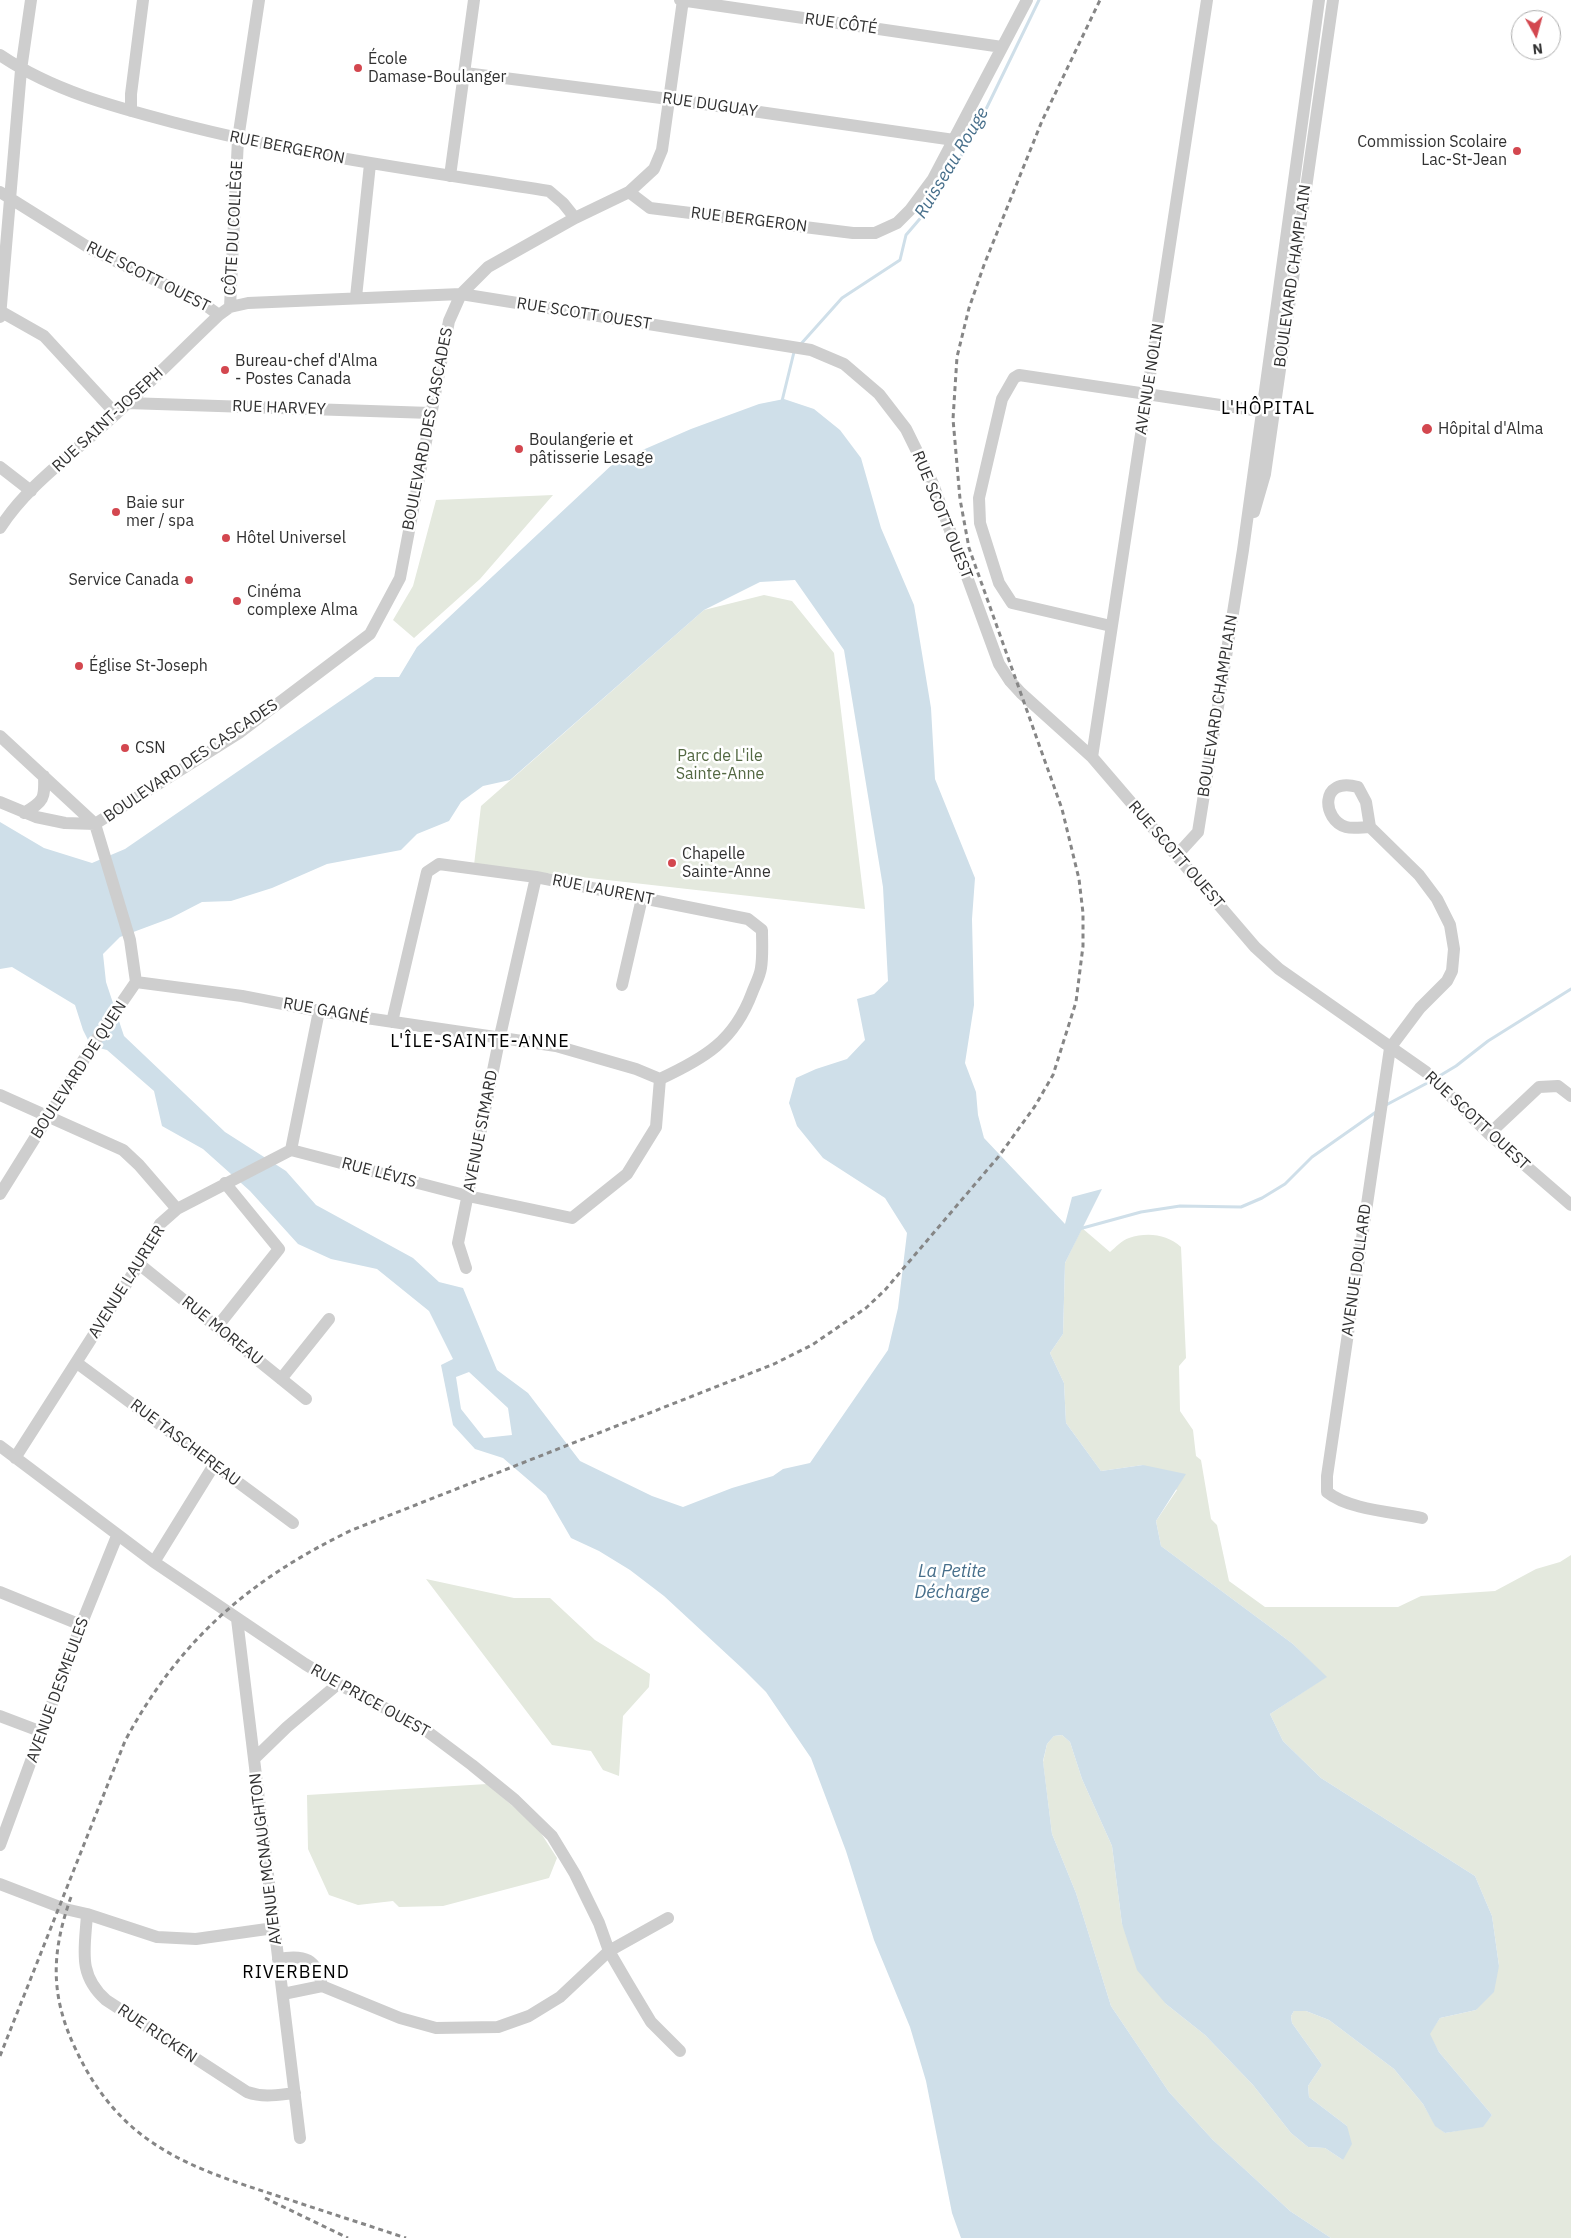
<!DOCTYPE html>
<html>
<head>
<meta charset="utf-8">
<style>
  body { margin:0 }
  #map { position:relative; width:1571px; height:2238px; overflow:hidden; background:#fff; font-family:"IBM Plex Sans",sans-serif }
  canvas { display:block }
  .north { position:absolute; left:1511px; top:10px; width:50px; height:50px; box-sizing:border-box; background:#fff; border:1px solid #adadad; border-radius:50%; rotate:173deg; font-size:14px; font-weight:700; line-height:20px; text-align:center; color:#313131 }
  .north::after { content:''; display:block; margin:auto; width:18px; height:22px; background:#d3474f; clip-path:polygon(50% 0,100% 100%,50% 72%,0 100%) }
</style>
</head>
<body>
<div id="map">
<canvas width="1571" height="2238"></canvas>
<div class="north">N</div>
</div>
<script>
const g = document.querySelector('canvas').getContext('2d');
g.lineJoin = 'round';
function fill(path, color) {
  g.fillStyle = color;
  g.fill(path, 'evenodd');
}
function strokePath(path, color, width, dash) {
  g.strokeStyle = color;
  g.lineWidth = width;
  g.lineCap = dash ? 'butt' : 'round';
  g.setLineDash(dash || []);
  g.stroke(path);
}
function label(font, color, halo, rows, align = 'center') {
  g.font = font + ' "IBM Plex Sans",sans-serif';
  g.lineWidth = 5;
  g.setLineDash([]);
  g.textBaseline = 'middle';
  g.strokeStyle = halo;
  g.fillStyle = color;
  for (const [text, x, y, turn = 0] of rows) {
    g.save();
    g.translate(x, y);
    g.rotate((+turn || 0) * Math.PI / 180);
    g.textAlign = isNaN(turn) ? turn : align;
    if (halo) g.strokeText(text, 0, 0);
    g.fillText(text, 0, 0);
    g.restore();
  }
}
const green = new Path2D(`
  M553,495L480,579L414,638L393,620L413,586L436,500Z
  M764,595L792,601L834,653L865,909L474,865L481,806L704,610Z
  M1082,1228L1110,1252C1115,1248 1122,1240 1129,1238C1147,1232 1167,1234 1181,1247L1186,1358L1179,1366L1180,1411L1193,1430L1196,1456L1201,1460L1211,1519L1217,1525L1229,1581L1265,1607H1398L1421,1596L1495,1591L1536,1569L1560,1562L1571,1555V2238H1331L1290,2211L1213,2140L1169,2092L1111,2006L1076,1893L1052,1834L1043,1762L1047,1744L1054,1736L1062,1735L1070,1742L1082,1779L1112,1846L1122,1924L1166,2004L1205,2035L1253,2085L1291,2133L1308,2147L1325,2148L1343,2160L1347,2126L1309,2097L1308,2086L1322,2065L1292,2023L1291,2016L1294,2011H1306L1329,2020L1394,2069L1423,2104L1435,2125L1445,2133L1483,2126L1492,2115L1439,2052L1429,2034L1440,2018L1476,2010L1499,1966L1492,1916L1475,1876L1321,1778L1283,1741L1270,1714L1326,1677L1293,1644L1161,1546L1156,1521L1177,1490L1143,1465L1101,1471L1066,1423L1064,1383L1050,1353L1063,1334L1065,1263Z
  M426,1579L514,1598H550L595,1640L650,1674L649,1687L623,1716L619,1776L603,1770L591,1751L552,1745Z
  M487,1784L537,1827L557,1858L549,1878L443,1906L399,1907L393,1901L358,1905L329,1895L308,1849L307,1795Z`);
const water = new Path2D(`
  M784,399L814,409L840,430L861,458L881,528L914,605L931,708L935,779L975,878L972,919L974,1005L965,1063L976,1092L978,1115L984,1138L1065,1224L1072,1197L1102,1189L1065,1263L1063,1334L1050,1353L1064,1383L1066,1423L1101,1471L1143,1465L1186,1474L1156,1521L1161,1546L1293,1644L1327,1677L1270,1714L1283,1741L1321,1778L1475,1876L1492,1916L1499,1966L1494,1992L1476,2010L1440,2018L1430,2034L1439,2052L1492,2115L1483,2127L1445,2133L1435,2126L1423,2104L1394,2069L1329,2020L1306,2011H1294L1291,2016L1292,2023L1322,2065L1308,2086L1309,2097L1347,2126L1352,2144L1343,2160L1325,2148L1308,2147L1291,2133L1253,2085L1205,2035L1166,2004L1137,1970L1122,1924L1112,1846L1082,1779L1070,1742L1062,1735L1054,1736L1047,1744L1043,1761L1052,1834L1076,1893L1111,2006L1169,2092L1213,2140L1290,2211L1331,2238H961L952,2213L926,2081L910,2027L874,1940L846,1851L811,1758L766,1692L744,1670L664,1596L630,1570L599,1551L571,1538L546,1495L503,1458L475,1449L453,1425L441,1365L453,1359L429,1311L377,1269L331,1259L298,1244L250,1191L203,1149L162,1126L154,1091L107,1050L91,1046L83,1030L75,1005L12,967L0,969V822L44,848L92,863L125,849L375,677H399L417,647L615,462L691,429L759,404ZM795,580L844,650L883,887L888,981L874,994L857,999L865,1040L847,1059L816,1069L796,1078L789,1103L797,1126L823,1158L885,1198L907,1233L898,1308L888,1350L810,1463L783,1469L773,1476L732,1488L683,1507L652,1496L580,1461L528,1393L497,1370L463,1288L439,1282L413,1258L316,1205L286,1171L225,1132L124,1036L106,982L103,954L120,937L171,918L202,902L231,901L272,888L327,864L401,850L417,834L449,821L461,802L483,786L510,780L704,610L760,582ZM469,1372L508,1408L512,1435L484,1438L461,1409L456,1377Z`);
const stream = new Path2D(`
  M800,345L842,298L900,260L906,235L930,207L973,136L1039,0
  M782,401L794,352
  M1436,1078L1456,1066L1488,1041L1571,989
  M1386,1105L1431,1081
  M1079,1229L1141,1212L1180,1206L1241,1207L1262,1198L1285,1184L1312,1157L1376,1112`);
const minor = new Path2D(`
  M680,0L1002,47
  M0,55C53,91 115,107 176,123C299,155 424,171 549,191L563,203L575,218
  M465,73L669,99L954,140
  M131,111V94L143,0
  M450,176L474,0
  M0,192L91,249L201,302L219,315
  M629,192L650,208L853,233H875L897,223L910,210L933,179L1027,0
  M356,297L370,164
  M230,307L238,139L259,0
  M0,311L44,336L116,414
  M0,317L21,70L31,0
  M127,403L431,413
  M0,467L31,491
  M1254,512L1265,474L1333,0
  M0,528C26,487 70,456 106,423C145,388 181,351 219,315L230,307L248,303L461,294L811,350L844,364L879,394L906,429L933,484L999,664L1010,681L1021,693L1092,757L1255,947L1279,969L1426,1072L1489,1134L1571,1205
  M1111,626L1012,603L999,583L980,523L979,498L1002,399L1014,378L1019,375L1274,413
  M0,736L95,824L130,940L136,982L96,1040L0,1194
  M1092,757L1207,0
  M0,802L36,817L65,823L95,824L239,733L370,634L400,578L449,321L461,294L488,267L575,218L629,192L654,169L662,150L683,0
  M24,813C44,801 45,799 44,776
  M1370,827C1363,827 1353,829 1346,827C1322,820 1319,776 1358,787L1366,802L1370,827L1419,875L1437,899L1450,925L1454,949L1452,971L1447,981L1420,1008L1390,1048L1327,1476V1492C1349,1510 1394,1512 1422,1518
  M1177,855L1198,832L1243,550L1319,0
  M136,982L242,996L319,1011L556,1046L636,1069L660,1079
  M622,985L642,898
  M0,1095L123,1150L139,1165L177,1209
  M1489,1134L1539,1087L1558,1086L1571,1096
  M291,1150L468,1196L572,1218L627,1174L656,1127L660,1079C705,1058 734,1041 752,993C755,985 760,976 761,968C763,956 762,942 762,930L748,919L536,877L439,864L427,872L392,1022
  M139,1264L306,1399
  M466,1268L458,1243L500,1036L536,877
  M217,1327L279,1249L225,1183
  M77,1363L293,1523
  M281,1379L329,1319
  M0,1446L154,1562L305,1664L338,1684L420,1726L472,1765L515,1800L552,1836L575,1874L599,1923L609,1951L627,1982L651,2022L680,2051
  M15,1458L139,1264L160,1224L177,1209L291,1150L319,1011
  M154,1562L214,1465
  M0,1592L81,1625
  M237,1619L300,2138
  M0,1716L42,1732
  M255,1758L287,1727L338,1684
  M0,1845L81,1625L117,1536
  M0,1884L65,1909L87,1914L157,1937L196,1939L274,1928
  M87,1914C85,1949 77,1974 106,2000L247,2092C264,2098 277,2095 295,2093
  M278,1959C305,1954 317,1959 322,1986
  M283,1994L322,1986L400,2018L436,2028L498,2027L529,2016L560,1997L609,1951L668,1918`);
const rail = new Path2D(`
  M71,1897C51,1953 50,1996 76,2050C121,2145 188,2167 281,2197C323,2211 364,2224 406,2238
  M0,2056L125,1741C179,1640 250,1579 352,1530L774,1364L812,1345L866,1308L885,1290L999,1156L1035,1106L1053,1075L1076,1002L1083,946V913L1079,879L1062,809L969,548L960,499L953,419L957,357L969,308L984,265L1042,121L1100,0
  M265,2198L348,2238`);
const markers = [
  [358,68,5,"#d3474f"],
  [1517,151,5,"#d3474f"],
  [225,370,5,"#d3474f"],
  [1427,429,6,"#d3474f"],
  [519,449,5,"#d3474f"],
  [116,512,5,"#d3474f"],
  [226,538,5,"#d3474f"],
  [189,580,5,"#d3474f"],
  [237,601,5,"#d3474f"],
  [79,666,5,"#d3474f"],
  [125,748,5,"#d3474f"],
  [672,863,5,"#d3474f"]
];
const streetNames = [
  ["RUE CÔTÉ",841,24,8],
  ["RUE DUGUAY",710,105,8],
  ["RUE BERGERON",287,148,11],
  ["RUE BERGERON",749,220,7],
  ["CÔTE DU COLLÈGE",234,228,-87],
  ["BOULEVARD CHAMPLAIN",1293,276,-82],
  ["RUE SCOTT OUEST",148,277,27],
  ["RUE SCOTT OUEST",584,314,9],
  ["AVENUE NOLIN",1150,379,-81],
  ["RUE HARVEY",279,408,2],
  ["RUE SAINT-JOSEPH",108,420,-43],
  ["BOULEVARD DES CASCADES",428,429,-79],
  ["RUE SCOTT OUEST",942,515,68],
  ["BOULEVARD CHAMPLAIN",1218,706,-81],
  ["BOULEVARD DES CASCADES",191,761,-34],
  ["RUE SCOTT OUEST",1176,855,49],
  ["RUE LAURENT",603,890,11],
  ["RUE GAGNÉ",326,1011,10],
  ["BOULEVARD DE QUEN",79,1070,-57],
  ["RUE SCOTT OUEST",1477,1121,43],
  ["AVENUE SIMARD",481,1131,-79],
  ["RUE LÉVIS",379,1173,15],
  ["AVENUE DOLLARD",1357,1270,-82],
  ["AVENUE LAURIER",127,1282,-58],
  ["RUE MOREAU",222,1331,39],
  ["RUE TASCHEREAU",185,1443,37],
  ["AVENUE DESMEULES",58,1690,-70],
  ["RUE PRICE OUEST",370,1701,29],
  ["AVENUE MCNAUGHTON",266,1859,-97],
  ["RUE RICKEN",157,2034,34]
];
const poiNames = [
  ["École",368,59],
  ["Damase-Boulanger",368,77],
  ["Commission Scolaire",1507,142,"right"],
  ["Lac-St-Jean",1507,160,"right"],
  ["Bureau-chef d'Alma",235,361],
  ["- Postes Canada",235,379],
  ["Hôpital d'Alma",1438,429],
  ["Boulangerie et",529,440],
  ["pâtisserie Lesage",529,458],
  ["Baie sur",126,503],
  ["mer / spa",126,521],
  ["Hôtel Universel",236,538],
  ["Service Canada",179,580,"right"],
  ["Cinéma",247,592],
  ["complexe Alma",247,610],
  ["Église St-Joseph",89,666],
  ["CSN",135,748],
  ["Chapelle",682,854],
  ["Sainte-Anne",682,872]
];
const parkNames = [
  ["Parc de L'ile",720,756],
  ["Sainte-Anne",720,774]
];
const waterNames = [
  ["Ruisseau Rouge",952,163,-59],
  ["La Petite",952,1572],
  ["Décharge",952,1593]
];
const neighbourhoodNames = [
  ["L'HÔPITAL",1268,409],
  ["L'ÎLE-SAINTE-ANNE",480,1042],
  ["RIVERBEND",296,1973]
];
fill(green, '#e4e9de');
fill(water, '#cfdfe9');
strokePath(stream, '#cfdfe9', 3);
strokePath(minor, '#cecece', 12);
strokePath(rail, '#868686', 3, [5, 4]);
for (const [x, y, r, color] of markers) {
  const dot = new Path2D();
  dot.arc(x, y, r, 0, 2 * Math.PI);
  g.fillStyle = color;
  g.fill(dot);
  strokePath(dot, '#fff', 2);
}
label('16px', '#313131', '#fff', streetNames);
label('16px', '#313131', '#fff', poiNames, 'left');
label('16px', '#536842', '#fff', parkNames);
label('italic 18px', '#476f8b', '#fff', waterNames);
g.letterSpacing = '1px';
label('18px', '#000', '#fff', neighbourhoodNames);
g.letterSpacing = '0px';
</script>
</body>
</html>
